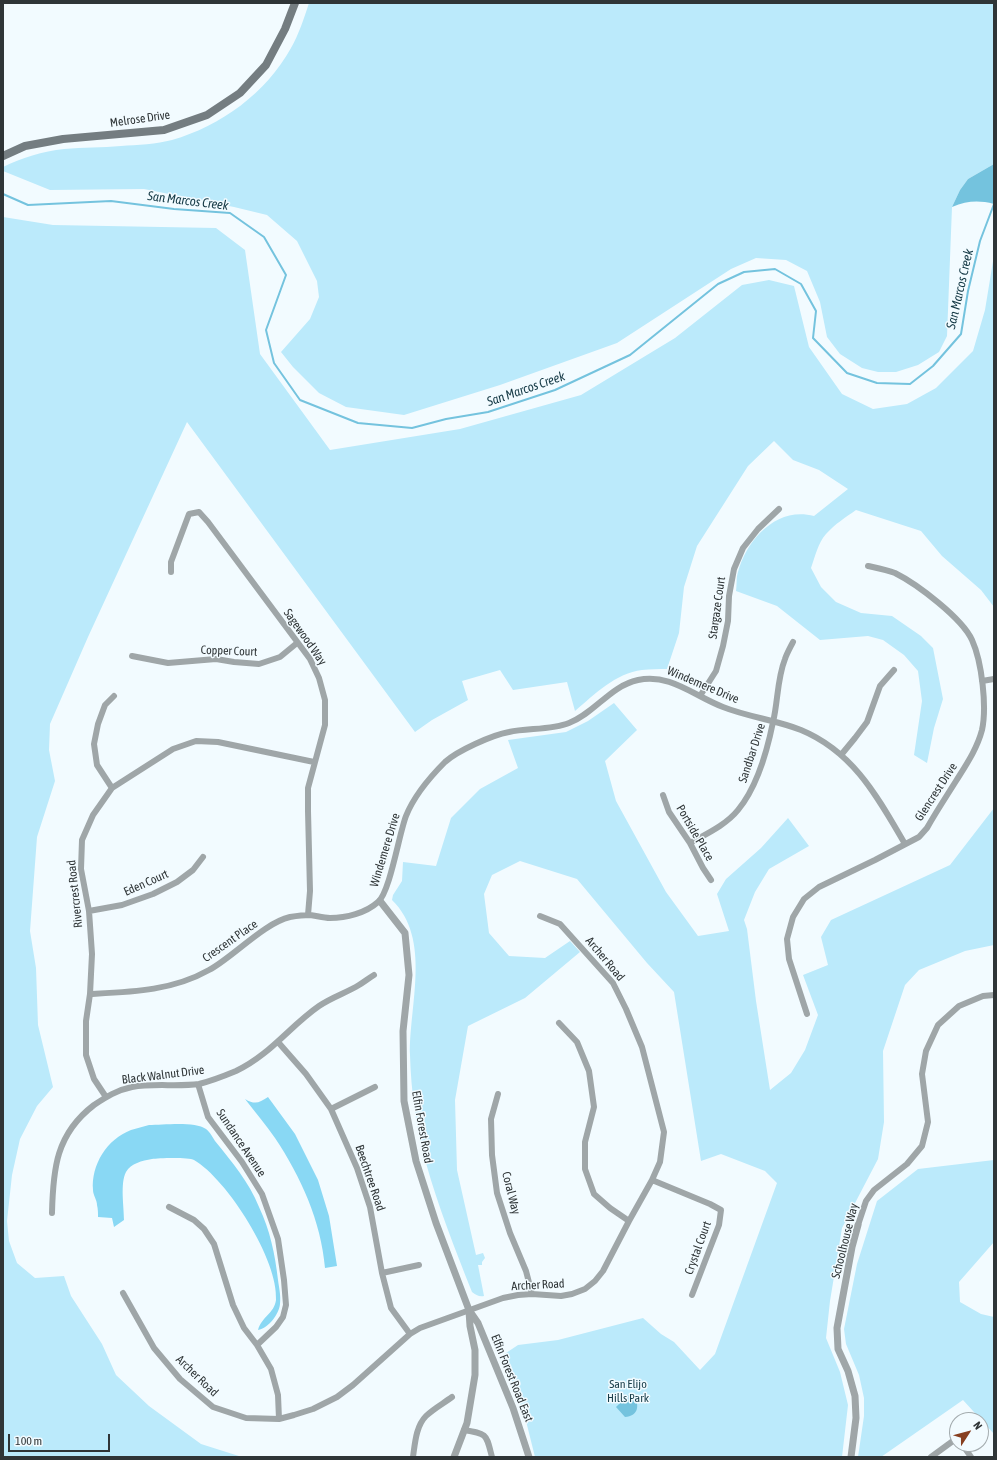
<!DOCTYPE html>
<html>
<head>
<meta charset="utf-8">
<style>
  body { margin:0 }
  #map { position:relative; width:997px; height:1460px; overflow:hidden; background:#f2fbff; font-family:"Asap Condensed",sans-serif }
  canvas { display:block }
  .frame { position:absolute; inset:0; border:4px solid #2f3537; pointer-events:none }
  .north { position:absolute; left:949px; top:1412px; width:40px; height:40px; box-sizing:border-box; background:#f2fbff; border:1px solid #a4acaf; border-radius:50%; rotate:54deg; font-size:11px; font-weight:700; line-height:16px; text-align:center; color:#2f3537 }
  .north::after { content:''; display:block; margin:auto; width:14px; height:18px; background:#873f20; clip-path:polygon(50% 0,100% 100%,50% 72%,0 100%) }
  .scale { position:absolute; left:8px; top:1434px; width:102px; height:18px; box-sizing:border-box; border:2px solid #2f3537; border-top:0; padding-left:5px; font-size:12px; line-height:14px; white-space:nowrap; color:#2f3537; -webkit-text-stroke:3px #f2fbff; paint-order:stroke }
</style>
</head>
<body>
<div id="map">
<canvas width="997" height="1460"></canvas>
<div class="frame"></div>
<div class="north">N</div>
<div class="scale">100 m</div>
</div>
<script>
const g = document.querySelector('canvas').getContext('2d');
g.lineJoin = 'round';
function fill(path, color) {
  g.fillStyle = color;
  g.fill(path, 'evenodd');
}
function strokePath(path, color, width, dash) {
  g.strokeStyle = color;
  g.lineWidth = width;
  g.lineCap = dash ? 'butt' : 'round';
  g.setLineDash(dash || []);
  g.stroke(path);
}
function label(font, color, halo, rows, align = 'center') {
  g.font = font + ' "Asap Condensed",sans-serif';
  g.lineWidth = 3;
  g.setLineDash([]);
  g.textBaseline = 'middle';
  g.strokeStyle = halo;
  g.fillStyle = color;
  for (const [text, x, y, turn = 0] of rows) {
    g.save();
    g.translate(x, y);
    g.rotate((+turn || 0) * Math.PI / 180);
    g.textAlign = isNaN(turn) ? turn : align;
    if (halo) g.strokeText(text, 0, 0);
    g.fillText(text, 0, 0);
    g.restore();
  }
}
const green = new Path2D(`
  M309,3H994V164L968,179L960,190L952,207L947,336L939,352L918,365L896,372H878L862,368L840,354L827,337L820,302L807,271L786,260L756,258L731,269L617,343L500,385L404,415L346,407L319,393L293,367L281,352L310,319L319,297L317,281L297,241L267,215L234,207L144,189L50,190L3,171V167C21,158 43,151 64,149C83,147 102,148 121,146C137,145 157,144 172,140C221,126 266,93 291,48C299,34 304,18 309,3Z
  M3,217L53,225L216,228L245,250L260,354L330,450L460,429L581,395L675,338L742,285L769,280L794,286L809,347L842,394L873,409L907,404L936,388L973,351L985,310L994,255V607L981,590L942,556L921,531L856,510C846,517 835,524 826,534C818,543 815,557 811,568L821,587L836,602L861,613L892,616L921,636L933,648L943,699L934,728L927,763L914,755L922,701L918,671L904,655L883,640L868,636L820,640L777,606L736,591C737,585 736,578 738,572C747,539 777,506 814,516L848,489L819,470L793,460L774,441L748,466L697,546L684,587L679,633L667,669C659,669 650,669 642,670C616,673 595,694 575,711L567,682L513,690L500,670L462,681L468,700L432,720L415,732L187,422L88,637L50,724L49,750L55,781L37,837L30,931L36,968L38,1025L53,1087L37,1106L20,1139L12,1175L7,1221L9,1241L17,1263L35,1278L64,1276L71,1296L102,1344L116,1375L149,1406L201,1444L242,1457H3Z
  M614,703L637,730L605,761L616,801L666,892L698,936L729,931L717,894L726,879L761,848L788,818L809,846L769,869L755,892L744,920L747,929L756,1001L770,1090L791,1073L805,1050L818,1015L803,975L828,965L821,937L831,920L950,865L994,808V945L965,951L919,970L905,985L883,1051L884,1122L878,1159L842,1228L830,1301L826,1338L840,1372L848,1405L842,1457H535L526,1421L503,1355L518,1345L558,1340L643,1318L661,1334L674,1342L700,1370L715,1354L777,1183L765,1171L721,1154L701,1161L674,992L647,963L577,879L520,861L492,875L484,894L489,933L509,956L545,958L570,941L580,952L525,998L468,1026L455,1100L457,1170L476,1255L483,1253L485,1258L482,1262V1265H478L484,1296C479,1297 476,1295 472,1292C455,1249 438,1206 426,1163C416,1128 411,1091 410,1055C409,1005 432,939 392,900L393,895L402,881L403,862L436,866L451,818L480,789L518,768L508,740L566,732L588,721Z
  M994,1160V1242L959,1282L960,1302L981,1314L994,1317V1434L963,1400L881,1457H858L864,1416V1398L859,1375L846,1344L844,1329L857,1264L877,1201L918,1169Z`);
const forest = new Path2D(`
  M268,1097L295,1134L318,1180L329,1216L337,1266L325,1268C321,1221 301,1177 275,1138C266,1125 255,1112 245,1099C255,1105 259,1103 268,1097Z
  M149,1125C163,1125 195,1121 206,1129C210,1132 213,1138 215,1141C232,1162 249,1182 259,1207C270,1230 275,1254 278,1280C279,1288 281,1295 280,1304C279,1314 269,1328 258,1330C262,1316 274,1314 276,1300C279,1261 227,1179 194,1160C189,1157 158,1158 152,1159C142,1161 131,1163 126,1172C120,1183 124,1207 124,1220L114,1227L112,1218L98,1217C98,1213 98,1209 97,1205C97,1200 93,1195 93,1190C91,1165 107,1139 131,1130C137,1128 143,1127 149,1125Z`);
const water = new Path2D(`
  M994,164V204C978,200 967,201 952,207L960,190L968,179Z
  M628,1395L634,1396C640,1406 638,1416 625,1417L616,1407Z`);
const stream = new Path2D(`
  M3,194L28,205L111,201L174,209L230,213L264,237L286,275L266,330L274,363L300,400L358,423L412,428L446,419L488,412L555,390L630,355L718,284L744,272L775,269L801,284L816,311L813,338L847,373L877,383L910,384L933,366L961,334L968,291L980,241L994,204`);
const minor = new Path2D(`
  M171,572V562L189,514L199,512L208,522L310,659L319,678L325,700V725L308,788V811L310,891L308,915
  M132,656L168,663L216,659L234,662L259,664L280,657L297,643
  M982,681L994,679
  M700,696L716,671L723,646L728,621L729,596L734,569L743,548L758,529L779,509
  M841,755L855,738L867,722L880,686L894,670
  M112,788L97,765L94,744L98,724L105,705L114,696
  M663,795L669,812L690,843L703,868L711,880
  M690,843C706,834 726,825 738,810C757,787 767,752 773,722C778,702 777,679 785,659C787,653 790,648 793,642
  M89,911L122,905L153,894L177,882L193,870L203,857
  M90,994C131,992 172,991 209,970C233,957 264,923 290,917C296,916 304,915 310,915C317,916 324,918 330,918C346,918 366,913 378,902C390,892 399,834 406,816C414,796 430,777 445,762C457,751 492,735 509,732C527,728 552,730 569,723C595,713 610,686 638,680C670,673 694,696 723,707C748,717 776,720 801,730C854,752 878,798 905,844
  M807,1014L789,959L787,939L793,917L804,899L819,887L875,860L919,837L927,828C936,812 946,797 956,781C966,765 977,749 982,730C987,707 982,662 972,640C962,618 917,584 895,573C887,570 877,568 868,566
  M559,1023L577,1042L589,1071L594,1107L585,1142V1169L594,1194L610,1208L629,1221
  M278,1042L306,1074L331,1109L357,1168L370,1207L382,1273L391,1308L410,1334
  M198,1084L208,1117L242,1162L262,1194L278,1239L284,1280L286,1305L283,1317L276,1327L257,1345
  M498,1094L491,1119L492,1155L497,1193L510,1233L526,1271L532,1294
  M106,1097L94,1079L86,1055V1021L90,994L92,954L89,911L81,869L82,840L93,815L112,788L173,749L196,741L218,742L314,762
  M331,1109L375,1087
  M652,1180L710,1204L721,1210L719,1225L692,1295
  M169,1207L194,1220L204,1229L214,1244L233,1305L244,1328L257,1345L271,1369L278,1395L279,1419
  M52,1213C53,1169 56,1134 94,1105C106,1097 117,1090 132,1087C154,1083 177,1087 199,1084C211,1081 224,1076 236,1071C270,1055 290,1026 319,1006C332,997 346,993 359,985C364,982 369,978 374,975
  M858,1225L866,1201L874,1190L907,1164L922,1146L928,1122L922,1074L926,1051L938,1025L959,1006L983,996L994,995
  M382,1273L419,1265
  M123,1293L154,1348L180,1379L213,1407L246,1418L279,1419L294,1415L313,1409L337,1397L353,1385L410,1334L420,1328L503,1298L518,1295L532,1294L561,1296L572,1294L585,1289L595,1281L603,1271L629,1221L652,1180L660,1162L664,1132L642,1047L626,1009L613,983L560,924L540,916
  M464,1430C488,1434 486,1434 492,1457
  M962,1444L971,1457
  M413,1457C415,1443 416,1426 426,1416C433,1409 444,1403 452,1397
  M931,1457L957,1438`);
const tertiary = new Path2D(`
  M380,901L405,933L409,975L403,1031L404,1101L416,1161L436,1223L469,1310L478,1323L513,1408L529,1457
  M454,1457L467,1423L475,1375V1350L470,1326L469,1311
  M851,1457L856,1418L855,1396L848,1371L838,1349L837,1328L852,1247L858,1225`);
const secondary = new Path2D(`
  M3,156L25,146L63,139L164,130L207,115L240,93L266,65L285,29L295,3`);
const streetNames = [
  ["Melrose Drive",140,119,-8],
  ["Stargaze Court",717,608,-82],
  ["Sagewood Way",305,637,55],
  ["Copper Court",229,651,2],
  ["Windemere Drive",703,685,23],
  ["Sandbar Drive",752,753,-72],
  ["Glencrest Drive",936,792,-57],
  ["Portside Place",695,833,60],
  ["Windemere Drive",385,850,-73],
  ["Eden Court",146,883,-24],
  ["Rivercrest Road",75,894,-96],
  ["Crescent Place",230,941,-35],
  ["Archer Road",605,959,50],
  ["Black Walnut Drive",163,1075,-7],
  ["Elfin Forest Road",422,1127,80],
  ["Sundance Avenue",241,1143,56],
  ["Beechtree Road",370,1178,71],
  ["Coral Way",511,1193,76],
  ["Schoolhouse Way",845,1241,-76],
  ["Crystal Court",698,1248,-70],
  ["Archer Road",538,1285,-3],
  ["Archer Road",197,1376,44],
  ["Elfin Forest Road East",512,1378,68]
];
const parkNames = [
  ["San Elijo",628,1384],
  ["Hills Park",628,1398]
];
const waterNames = [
  ["San Marcos Creek",188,201,7],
  ["San Marcos Creek",960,289,-77],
  ["San Marcos Creek",526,389,-19]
];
fill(green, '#bbeafb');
fill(forest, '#89d8f4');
fill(water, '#74c3de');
strokePath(stream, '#74c3de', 2);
strokePath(minor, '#9fa6a8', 6);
strokePath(tertiary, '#9fa6a8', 7);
strokePath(secondary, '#747d81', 8);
label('12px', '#2f3537', '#f2fbff', streetNames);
label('12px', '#193e4a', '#f2fbff', parkNames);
label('italic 13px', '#143945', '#f2fbff', waterNames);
</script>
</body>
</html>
